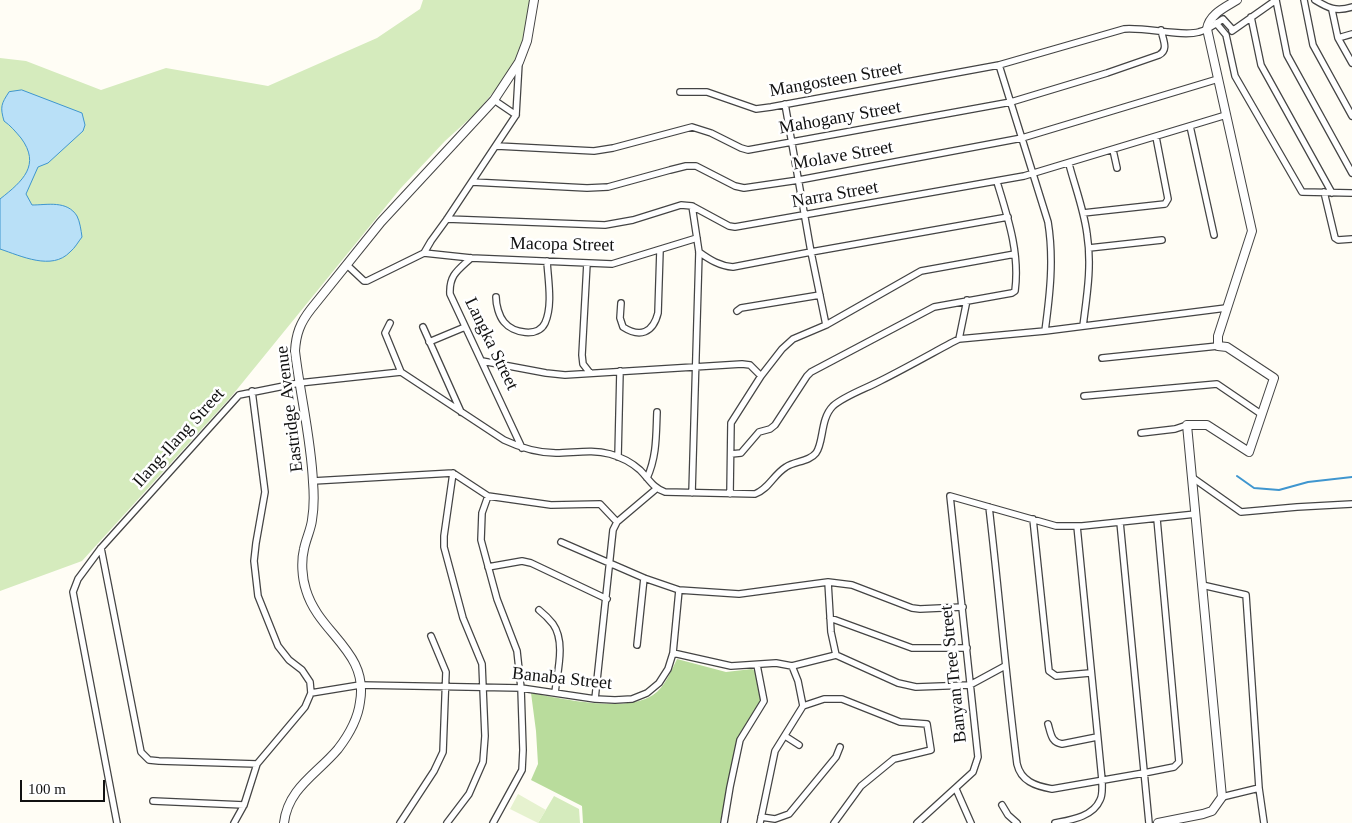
<!DOCTYPE html>
<html>
<head>
<meta charset="utf-8">
<style>
  body { margin:0 }
  #map { position:relative; width:1352px; height:823px; overflow:hidden; background:#fffdf5; font-family:"Times New Roman",serif }
  canvas { display:block }
  .scale { position:absolute; left:20px; top:780px; width:85px; height:22px; box-sizing:border-box; border:2px solid #111; border-top:0; padding-left:6px; font-size:15px; line-height:18px; white-space:nowrap; color:#111; -webkit-text-stroke:4px #fff; paint-order:stroke }
</style>
</head>
<body>
<div id="map">
<canvas width="1352" height="823"></canvas>
<div class="scale">100 m</div>
</div>
<script>
const g = document.querySelector('canvas').getContext('2d');
g.lineJoin = 'round';
function fill(path, color) {
  g.fillStyle = color;
  g.fill(path, 'evenodd');
}
function strokePath(path, color, width, dash) {
  g.strokeStyle = color;
  g.lineWidth = width;
  g.lineCap = dash ? 'butt' : 'round';
  g.setLineDash(dash || []);
  g.stroke(path);
}
function label(font, color, halo, rows, align = 'center') {
  g.font = font + ' "Times New Roman",serif';
  g.lineWidth = 5;
  g.setLineDash([]);
  g.textBaseline = 'middle';
  g.strokeStyle = halo;
  g.fillStyle = color;
  for (const [text, x, y, turn = 0] of rows) {
    g.save();
    g.translate(x, y);
    g.rotate((+turn || 0) * Math.PI / 180);
    g.textAlign = isNaN(turn) ? turn : align;
    if (halo) g.strokeText(text, 0, 0);
    g.fillText(text, 0, 0);
    g.restore();
  }
}
const green = new Path2D(`
  M423,0H530L522,43L514,62L500,84L477,112L445,141L400,189L230,398L82,561L0,591V58L26,61L101,90L166,68L268,86L377,38L420,9Z
  M554,796L579,809L580,823H538Z`);
const forest = new Path2D(`
  M677,659L726,672L752,669L755,671L762,701L739,735L720,823H583L582,806L531,780L538,764L536,731L531,693C563,699 625,713 653,695C665,687 671,671 677,659Z`);
const pitch = new Path2D(`
  M518,794L546,810L538,823L510,809Z`);
const water = new Path2D(`
  M22,90L82,113L85,125L83,131L48,163L38,167L26,194L32,205C47,205 67,200 77,216C80,222 81,230 82,237C78,242 75,248 70,252C52,271 21,256 0,249V199C23,181 41,165 21,138C15,131 11,126 4,121C0,107 1,104 9,92Z`);
const stream = new Path2D(`
  M1237,476L1254,488L1279,490L1308,482L1352,477`);
const minor = new Path2D(`
  M1276,0L1287,55L1352,173
  M1304,0L1313,45L1352,116
  M1315,0C1328,8 1336,12 1352,7
  M1332,10L1338,38L1352,63
  M1251,17L1261,65L1332,193
  M1216,23L1226,35L1235,76L1302,192L1352,193
  M1232,31L1276,0
  M1338,38L1352,34
  M999,65L1048,222C1054,259 1050,294 1045,331
  M680,92H707L756,109L771,107L999,65L1124,29C1146,27 1181,37 1199,32C1207,30 1216,24 1223,19L1233,30
  M494,100L516,115
  M785,104L811,252L826,325
  M516,115L519,63
  M1190,126L1214,235
  M497,146L594,151L613,148L692,127L711,133L741,148L748,150L1011,102L1107,73L1159,55C1169,50 1163,40 1161,30
  M1113,150L1117,168
  M1069,164C1075,187 1084,210 1087,234C1092,265 1087,295 1083,326
  M472,182L587,188L608,187L670,170L686,166H696L735,186L744,188L799,180L1022,138L1218,79
  M1324,192L1335,238L1338,240L1352,239
  M692,206L699,252L692,493
  M1083,213L1165,204L1168,199L1156,137
  M447,219L605,225L633,220L681,205L692,206L729,226L735,227L1024,176L1226,115
  M1089,248L1162,240
  M699,252C710,260 720,266 733,267L811,252L1008,217
  M424,253L471,258L612,264L697,238
  M424,253L431,241L447,219L516,115
  M471,258C458,270 449,275 450,294L522,448
  M587,263L582,355L583,364L590,373
  M347,265L364,281H367L424,253
  M496,297C496,305 499,316 504,322C513,333 538,338 545,323C553,305 548,280 547,261
  M621,303L620,318L623,327C640,338 653,333 658,313L660,250
  M737,311L741,308L820,295
  M390,323L385,333L401,372
  M423,327L461,412
  M959,339L967,300
  M429,342L465,327
  M1102,358L1218,346
  M482,361L546,373L565,375L742,364L750,365L761,376
  M1084,396L1217,384L1261,414
  M1141,433L1175,429L1187,425
  M731,454L741,453L759,432L770,429L775,425L807,376L811,372L934,307L1012,293L1015,291C1020,253 1008,218 997,182
  M618,457L620,371
  M647,478C657,456 656,435 657,412
  M1193,478L1241,512L1297,507L1352,504
  M313,481L453,473L488,496L551,505L600,504L617,522
  M730,494L731,423L761,376L782,349L793,339L826,325L921,271L1015,254
  M488,496L482,513L481,540L497,599L517,651L521,688L523,750L522,770L493,823
  M989,507C999,592 1006,678 1017,764C1021,781 1035,786 1052,789L1144,773L1174,767L1179,762L1157,519
  M1033,519L1049,671L1056,676L1090,673
  M1120,522L1149,823
  M561,542L644,578L679,590L739,594L828,582L852,585L912,608L920,609L963,607
  M101,548L141,752L149,760L159,761L257,764
  M488,567L522,561L531,563L607,599
  M828,582L831,632L836,655
  M1202,585L1246,595L1259,788L1264,823
  M539,610C544,614 549,619 553,624C566,642 557,673 555,693
  M830,618L912,648H967
  M637,645L644,578
  M673,653L731,666L776,663L792,666L836,655L898,683L916,687L970,685L1005,666
  M311,693L360,685L521,688L595,699L615,700L632,699L647,693L659,683L668,669L673,653L679,590
  M595,699L613,530L617,522L656,489
  M803,706L824,699H842L900,722L927,724L931,750L894,759L861,786L834,823
  M1048,724C1051,734 1051,742 1062,744L1097,737
  M785,736L799,745
  M956,789L971,823
  M1222,797L1259,788
  M153,801L244,805
  M1002,805L1008,815L1017,823
  M761,817L775,819L789,814L836,757L840,747
  M117,823L73,592L78,579L101,548L239,395L299,383L401,372L504,440C521,448 537,453 556,453C574,453 592,449 610,454C621,457 631,462 640,470C649,479 653,488 665,492L755,494C769,489 773,475 786,467C795,461 809,462 816,453C824,442 820,419 833,406C844,396 867,388 880,381C904,369 927,356 951,343L959,339L1045,331L1226,308
  M234,823L244,805L257,764L305,707L311,693L310,682L302,670L289,660L278,646L258,596L254,561L256,543L265,492L252,391
  M400,823L434,771L443,752L446,672L431,636
  M447,823L469,794L483,762L485,736L482,664L463,618L444,547V536L453,473
  M724,823L730,787L740,740L764,701L757,665
  M760,823L775,751L803,706L798,681L792,666
  M917,823L973,772L978,757L950,496L1056,526H1082L1196,514
  M1055,823C1070,820 1093,817 1100,800C1103,795 1102,787 1102,780L1077,526`);
const tertiary = new Path2D(`
  M284,823C288,788 317,774 338,749C348,736 358,718 360,702C369,651 319,634 306,590C302,578 301,561 304,549C306,539 311,529 312,520C314,508 314,494 313,482C311,438 300,394 295,351C296,334 300,323 311,309L381,222L494,100L519,62L527,41L534,0
  M1158,823L1203,814L1212,811L1222,797L1187,425H1207L1249,452L1274,378L1227,347L1218,346V336L1252,231L1207,29C1209,14 1226,7 1237,0`);
const streetNames = [
  ["Mangosteen Street",836,80,-10],
  ["Mahogany Street",840,118,-10],
  ["Molave Street",843,156,-10],
  ["Narra Street",835,195,-10],
  ["Macopa Street",562,245,1],
  ["Langka Street",491,344,64],
  ["Eastridge Avenue",290,409,-97],
  ["Ilang-Ilang Street",179,438,-48],
  ["Banyan Tree Street",954,674,-96],
  ["Banaba Street",562,679,6]
];
fill(green, '#d5ebbd');
fill(forest, '#b9dc9c');
fill(pitch, '#e6f2cf');
fill(water, '#b9e0f7');
strokePath(water, '#3f96cf', 1);
strokePath(stream, '#3f96cf', 2);
strokePath(minor, '#444', 8);
strokePath(tertiary, '#444', 10);
strokePath(minor, '#fff', 5.5);
strokePath(tertiary, '#fff', 8);
label('18px', '#111', '#fff', streetNames);
</script>
</body>
</html>
